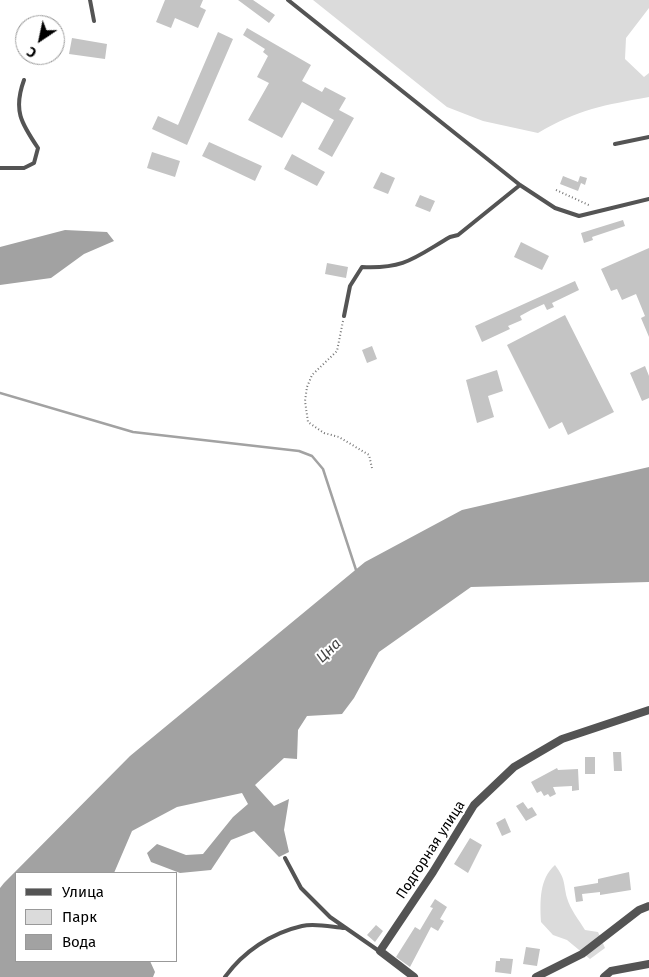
<!DOCTYPE html>
<html>
<head>
<meta charset="utf-8">
<style>
  body { margin:0 }
  #map { position:relative; width:649px; height:977px; overflow:hidden; background:#fff; font-family:"Fira Sans",sans-serif }
  canvas { display:block }
  .legend { position:absolute; left:15px; top:872px; width:162px; height:90px; box-sizing:border-box; background:#fff; border:1px solid #999; margin:0; padding:6px 9px; list-style:none; font-size:15px; color:#000 }
  .legend li { display:flex; align-items:center; gap:10px; height:25px }
  .legend b { width:25px; border:1px solid #999 }
  .north { position:absolute; left:15px; top:15px; width:50px; height:50px; box-sizing:border-box; background:#fff; border:1px solid #999; border-radius:50%; rotate:214deg; font-size:14px; font-weight:700; line-height:20px; text-align:center; color:#000 }
  .north::after { content:''; display:block; margin:auto; width:18px; height:22px; background:#000; clip-path:polygon(50% 0,100% 100%,50% 72%,0 100%) }
</style>
</head>
<body>
<div id="map">
<canvas width="649" height="977"></canvas>
<ul class="legend">
<li><b style="height:6px;background:#545454"></b>Улица</li>
<li><b style="height:14px;background:#dbdbdb"></b>Парк</li>
<li><b style="height:14px;background:#a2a2a2"></b>Вода</li>
</ul>
<div class="north">С</div>
</div>
<script>
const g = document.querySelector('canvas').getContext('2d');
g.lineJoin = 'round';
function fill(path, color) {
  g.fillStyle = color;
  g.fill(path, 'evenodd');
}
function strokePath(path, color, width, dash) {
  g.strokeStyle = color;
  g.lineWidth = width;
  g.lineCap = dash ? 'butt' : 'round';
  g.setLineDash(dash || []);
  g.stroke(path);
}
function label(font, color, halo, rows, align = 'center') {
  g.font = font + ' "Fira Sans",sans-serif';
  g.lineWidth = 4;
  g.setLineDash([]);
  g.textBaseline = 'middle';
  g.strokeStyle = halo;
  g.fillStyle = color;
  for (const [text, x, y, turn = 0] of rows) {
    g.save();
    g.translate(x, y);
    g.rotate((+turn || 0) * Math.PI / 180);
    g.textAlign = isNaN(turn) ? turn : align;
    if (halo) g.strokeText(text, 0, 0);
    g.fillText(text, 0, 0);
    g.restore();
  }
}
const green = new Path2D(`
  M313,0H649V8L626,38L625,59L644,77L649,73V97C605,105 578,109 538,133L483,121L447,107Z
  M555,865C566,880 563,882 567,898C570,909 579,920 585,930L598,932L605,948L590,959L567,940L553,935L541,922C540,902 539,879 555,865Z`);
const water = new Path2D(`
  M65,230L107,232L114,241L84,254L51,278L0,285V247Z
  M649,467V582L471,587L379,652L354,698L342,714L307,716L298,730L297,759L284,758L255,785L274,806L289,799L284,830L289,852L279,857L254,831L231,840L211,870L180,873L151,862L147,853L157,844L186,855L203,854L233,817L248,804L242,793L177,807L132,831L114,873H16V961H150L155,972L153,977H0V888L4,883L130,756L365,562L462,510Z`);
const stream = new Path2D(`
  M0,393L133,432L299,451L312,456L323,469L357,573`);
const building = new Path2D(`
  M165,0H203L200,7L206,10L198,28L175,18L171,28L156,22Z
  M238,0H253L275,15L269,23Z
  M247,28L311,65L302,81L322,92L325,87L346,98L339,110L354,118L332,157L318,149L334,120L302,102L282,138L248,120L269,83L257,77L268,56L263,52L265,49L243,35Z
  M218,32L233,39L187,145L152,129L158,116L178,125Z
  M72,38L107,44L105,59L69,54Z
  M209,142L262,166L255,181L202,156Z
  M152,152L180,161L175,177L147,168Z
  M292,154L325,172L317,186L284,169Z
  M381,172L395,178L388,194L373,188Z
  M563,176L578,182L580,176L587,178L585,185L581,183L578,191L560,184Z
  M420,195L435,201L430,212L415,206Z
  M623,220L625,226L592,237L593,240L584,243L581,233Z
  M521,242L549,256L542,270L514,257Z
  M649,248V337L641,318L645,316L636,294L622,300L617,289L611,291L601,269Z
  M327,263L348,267L346,278L325,274Z
  M575,281L579,290L552,303L554,307L547,310L544,304L531,310L520,316L522,320L508,326L510,329L482,342L475,326Z
  M565,315L614,412L568,435L562,422L549,429L507,345Z
  M372,346L377,359L367,363L362,350Z
  M645,366L649,376V398L642,401L630,373Z
  M497,370L503,391L488,396L494,417L477,423L466,380Z
  M613,752H621L622,771H614Z
  M585,757H595V774H585Z
  M557,768L558,770L578,769L579,790L572,791V786L553,787L556,794L550,797L548,794L544,796L541,791L537,793L531,782Z
  M523,802L528,809L532,807L537,815L526,821L516,806Z
  M505,818L511,832L502,836L496,823Z
  M470,838L482,845L468,873L454,864Z
  M629,872L631,890L600,895V892L582,894L583,901L576,902L574,887L598,883V879Z
  M435,899L447,907L440,919L444,921L438,931L431,927L410,967L396,957L415,927L420,930L433,908L430,907Z
  M376,925L383,931L375,942L367,935Z
  M526,947L540,949L537,966L523,964Z
  M500,958L513,959L511,974L495,972L496,961H500Z`);
const path = new Path2D(`
  M556,190L591,206
  M343,321L337,351L312,375L307,387L305,401L308,422L324,433L339,437L369,455L372,468`);
const service = new Path2D(`
  M90,0L94,21
  M288,0L520,185L555,208L579,216L649,199
  M615,144L649,137
  M0,168H24L34,163L38,148C21,123 13,110 24,80
  M344,316L350,286L362,267C405,269 414,258 450,237L458,235L520,185
  M285,858L301,888L330,917L379,951
  M225,977C243,952 271,933 302,926C315,923 332,927 345,928`);
const minor = new Path2D(`
  M414,977L380,951L433,872L474,805L514,767L562,739L649,710
  M536,977L582,954L639,910L649,906
  M604,977L611,971L649,964`);
const streetNames = [
  ["Подгорная улица",431,850,-57]
];
const waterNames = [
  ["Цна",329,651,-44]
];
fill(green, '#dbdbdb');
fill(water, '#a2a2a2');
strokePath(stream, '#a2a2a2', 2.5);
fill(building, '#c4c4c4');
strokePath(path, '#767676', 2, [1, 2.5]);
strokePath(service, '#545454', 4);
strokePath(minor, '#545454', 8);
label('14px', '#000', '#fff', streetNames);
label('italic 15px', '#434343', '#fff', waterNames);
</script>
</body>
</html>
